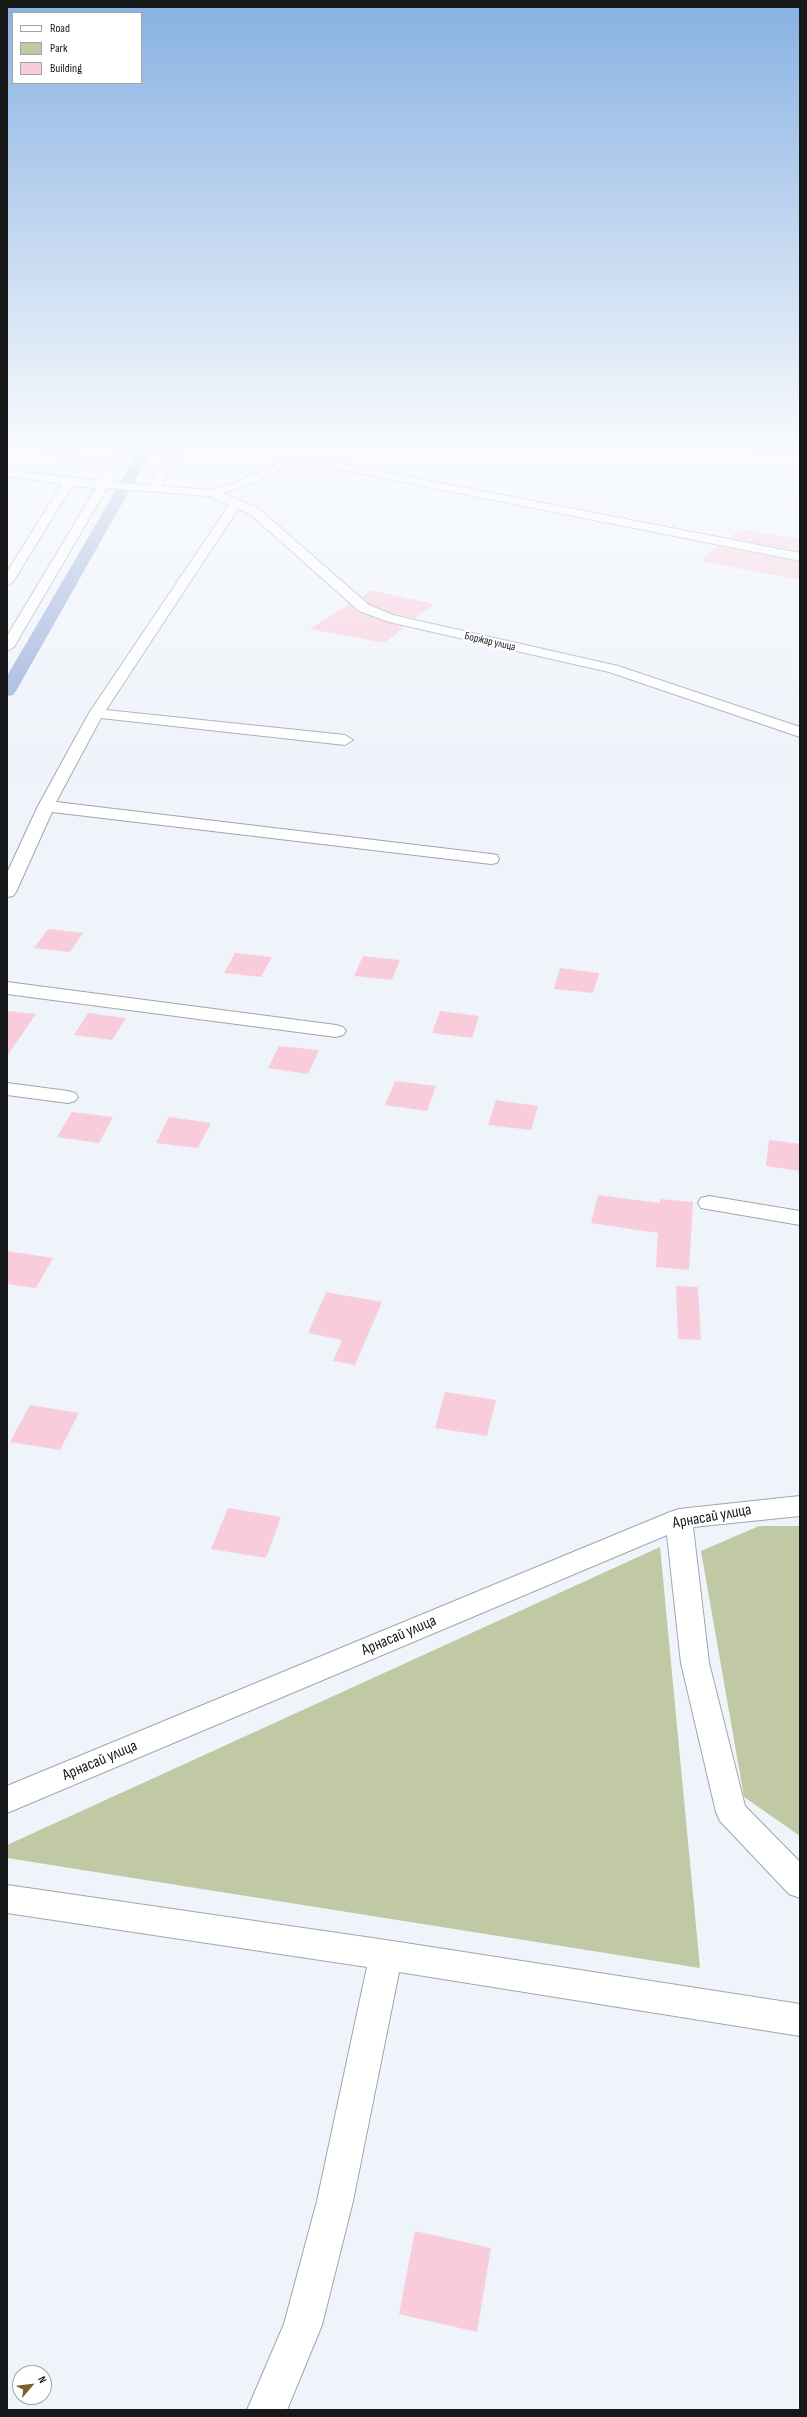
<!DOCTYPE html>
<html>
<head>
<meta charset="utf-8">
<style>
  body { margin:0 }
  #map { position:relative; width:807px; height:2417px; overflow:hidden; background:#eff3fa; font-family:"Sofia Sans Condensed",sans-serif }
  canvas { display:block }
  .frame { position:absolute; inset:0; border:8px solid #16181a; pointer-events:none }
  .legend { position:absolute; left:12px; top:12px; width:130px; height:72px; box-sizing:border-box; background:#fff; border:1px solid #a2a3a3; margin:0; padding:5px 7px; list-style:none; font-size:12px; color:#16181a }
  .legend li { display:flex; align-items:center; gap:8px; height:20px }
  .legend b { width:20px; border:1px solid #a2a3a3 }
  .north { position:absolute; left:12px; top:2365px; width:40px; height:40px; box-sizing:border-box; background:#fff; border:1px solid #a2a3a3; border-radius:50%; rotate:62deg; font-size:11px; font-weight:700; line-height:16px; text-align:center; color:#16181a }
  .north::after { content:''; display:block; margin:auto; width:14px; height:18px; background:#795f31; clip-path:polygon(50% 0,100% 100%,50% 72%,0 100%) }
</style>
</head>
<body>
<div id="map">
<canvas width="807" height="2417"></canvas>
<div class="frame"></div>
<ul class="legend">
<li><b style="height:5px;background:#fff"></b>Road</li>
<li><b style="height:11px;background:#c0c8a4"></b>Park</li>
<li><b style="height:11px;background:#f9ccdc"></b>Building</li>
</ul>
<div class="north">N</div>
</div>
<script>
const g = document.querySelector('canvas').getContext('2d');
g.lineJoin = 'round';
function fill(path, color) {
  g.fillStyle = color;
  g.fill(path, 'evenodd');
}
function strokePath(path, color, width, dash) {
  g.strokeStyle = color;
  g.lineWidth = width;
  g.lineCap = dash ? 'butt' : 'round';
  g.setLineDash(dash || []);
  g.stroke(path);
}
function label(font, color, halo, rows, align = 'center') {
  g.font = font + ' "Sofia Sans Condensed",sans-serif';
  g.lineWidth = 4;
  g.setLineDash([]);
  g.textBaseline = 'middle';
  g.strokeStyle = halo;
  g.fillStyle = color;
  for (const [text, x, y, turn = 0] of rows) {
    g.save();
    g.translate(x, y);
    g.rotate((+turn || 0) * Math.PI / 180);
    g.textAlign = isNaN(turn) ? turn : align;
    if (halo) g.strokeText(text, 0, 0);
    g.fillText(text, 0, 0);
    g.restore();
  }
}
const green = new Path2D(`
  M759,1526H800V1836L744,1797L701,1551Z
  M660,1547L700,1968L7,1858V1845Z`);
const canal = new Path2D(`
  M144,442H157L16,691L13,695L7,696V676Z`);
const building = new Path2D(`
  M741,529L800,539V551L729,538Z
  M718,546L800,562V580L700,561Z
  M372,590L434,604L415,618L393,614L370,604L362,597Z
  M349,604L358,612L404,627L385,643L310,629Z
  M48,929L83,933L70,952L34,948Z
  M235,953L272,957L261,977L224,973Z
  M363,956L400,960L392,980L354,976Z
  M560,968L599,973L593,993L554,989Z
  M7,1011L36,1014L7,1056Z
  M440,1011L479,1016L472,1038L432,1033Z
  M88,1013L126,1018L112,1040L74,1035Z
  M279,1046L319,1050L308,1074L268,1068Z
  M395,1081L436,1086L427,1111L385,1105Z
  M496,1100L538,1106L531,1130L488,1125Z
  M72,1112L113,1117L99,1143L57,1137Z
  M169,1117L211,1123L198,1148L156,1143Z
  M769,1140L800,1144V1171L766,1166Z
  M598,1195L660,1203V1199L693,1202L689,1270L656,1267L658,1233L591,1223Z
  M7,1251L53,1258L36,1288L7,1284Z
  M676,1286L698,1287L701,1340L678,1339Z
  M326,1292L382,1302L355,1365L333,1361L342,1340L308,1333Z
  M445,1392L496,1400L487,1436L435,1428Z
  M30,1405L79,1413L60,1450L10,1442Z
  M228,1508L281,1517L266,1558L211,1549Z
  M415,2231L491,2248L477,2332L399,2314Z`);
const minor = new Path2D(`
  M33,442C50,442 47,446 60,450C81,456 88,458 107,469L123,442H134L111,482L150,485L176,442H187L161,486L211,490L232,484L288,459L312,458L800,553V561L312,464H294L240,488L222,493L258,508L369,605L393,615L618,666L800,727V737L609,672L389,622L359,611L250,514L238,509L106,710L345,735L353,740L345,745L101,718L56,802L491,854L497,855L499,859L497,863L491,864L52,812L16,892L13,896L7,897V873L38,806L89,713L229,505L209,496L107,488L14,647L7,651V636L96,488L72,486L13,582L7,586V572L62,484L7,476V470L100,481L103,476L76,460L50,454Z
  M736,442H764L800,448V454L741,445Z
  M7,982L336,1025L343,1027L346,1031L343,1035L336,1037L7,994Z
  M7,1083L68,1091L75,1093L78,1097L75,1101L68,1103L7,1095Z
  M709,1196L800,1211V1225L701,1208L698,1203L701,1198Z
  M800,1496V1516L693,1527L709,1663L745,1806L800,1862V1898L789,1894L720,1821L716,1812L681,1663L667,1535L7,1813V1786L670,1512L679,1509Z
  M7,1885L386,1940L800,2004V2036L399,1972L353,2201L322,2325L287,2410H247L284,2324L317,2201L367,1967L7,1913Z`);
const farStreetnames = [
  ["Боржар улица",490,642,13]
];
const nearStreetnames = [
  ["Арнасай улица",712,1517,-10],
  ["Арнасай улица",399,1636,-23],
  ["Арнасай улица",100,1761,-23]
];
fill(green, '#c0c8a4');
fill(canal, '#95acd8');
fill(building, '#f9ccdc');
strokePath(minor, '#a2a5ac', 2);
fill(minor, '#fff');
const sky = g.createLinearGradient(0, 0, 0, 781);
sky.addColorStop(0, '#87b1e2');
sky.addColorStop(0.57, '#f8fafd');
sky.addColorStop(1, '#f8fafd00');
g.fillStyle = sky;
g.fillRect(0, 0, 807, 781);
label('11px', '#16181a', '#fff', farStreetnames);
label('16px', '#16181a', '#fff', nearStreetnames);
</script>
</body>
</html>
